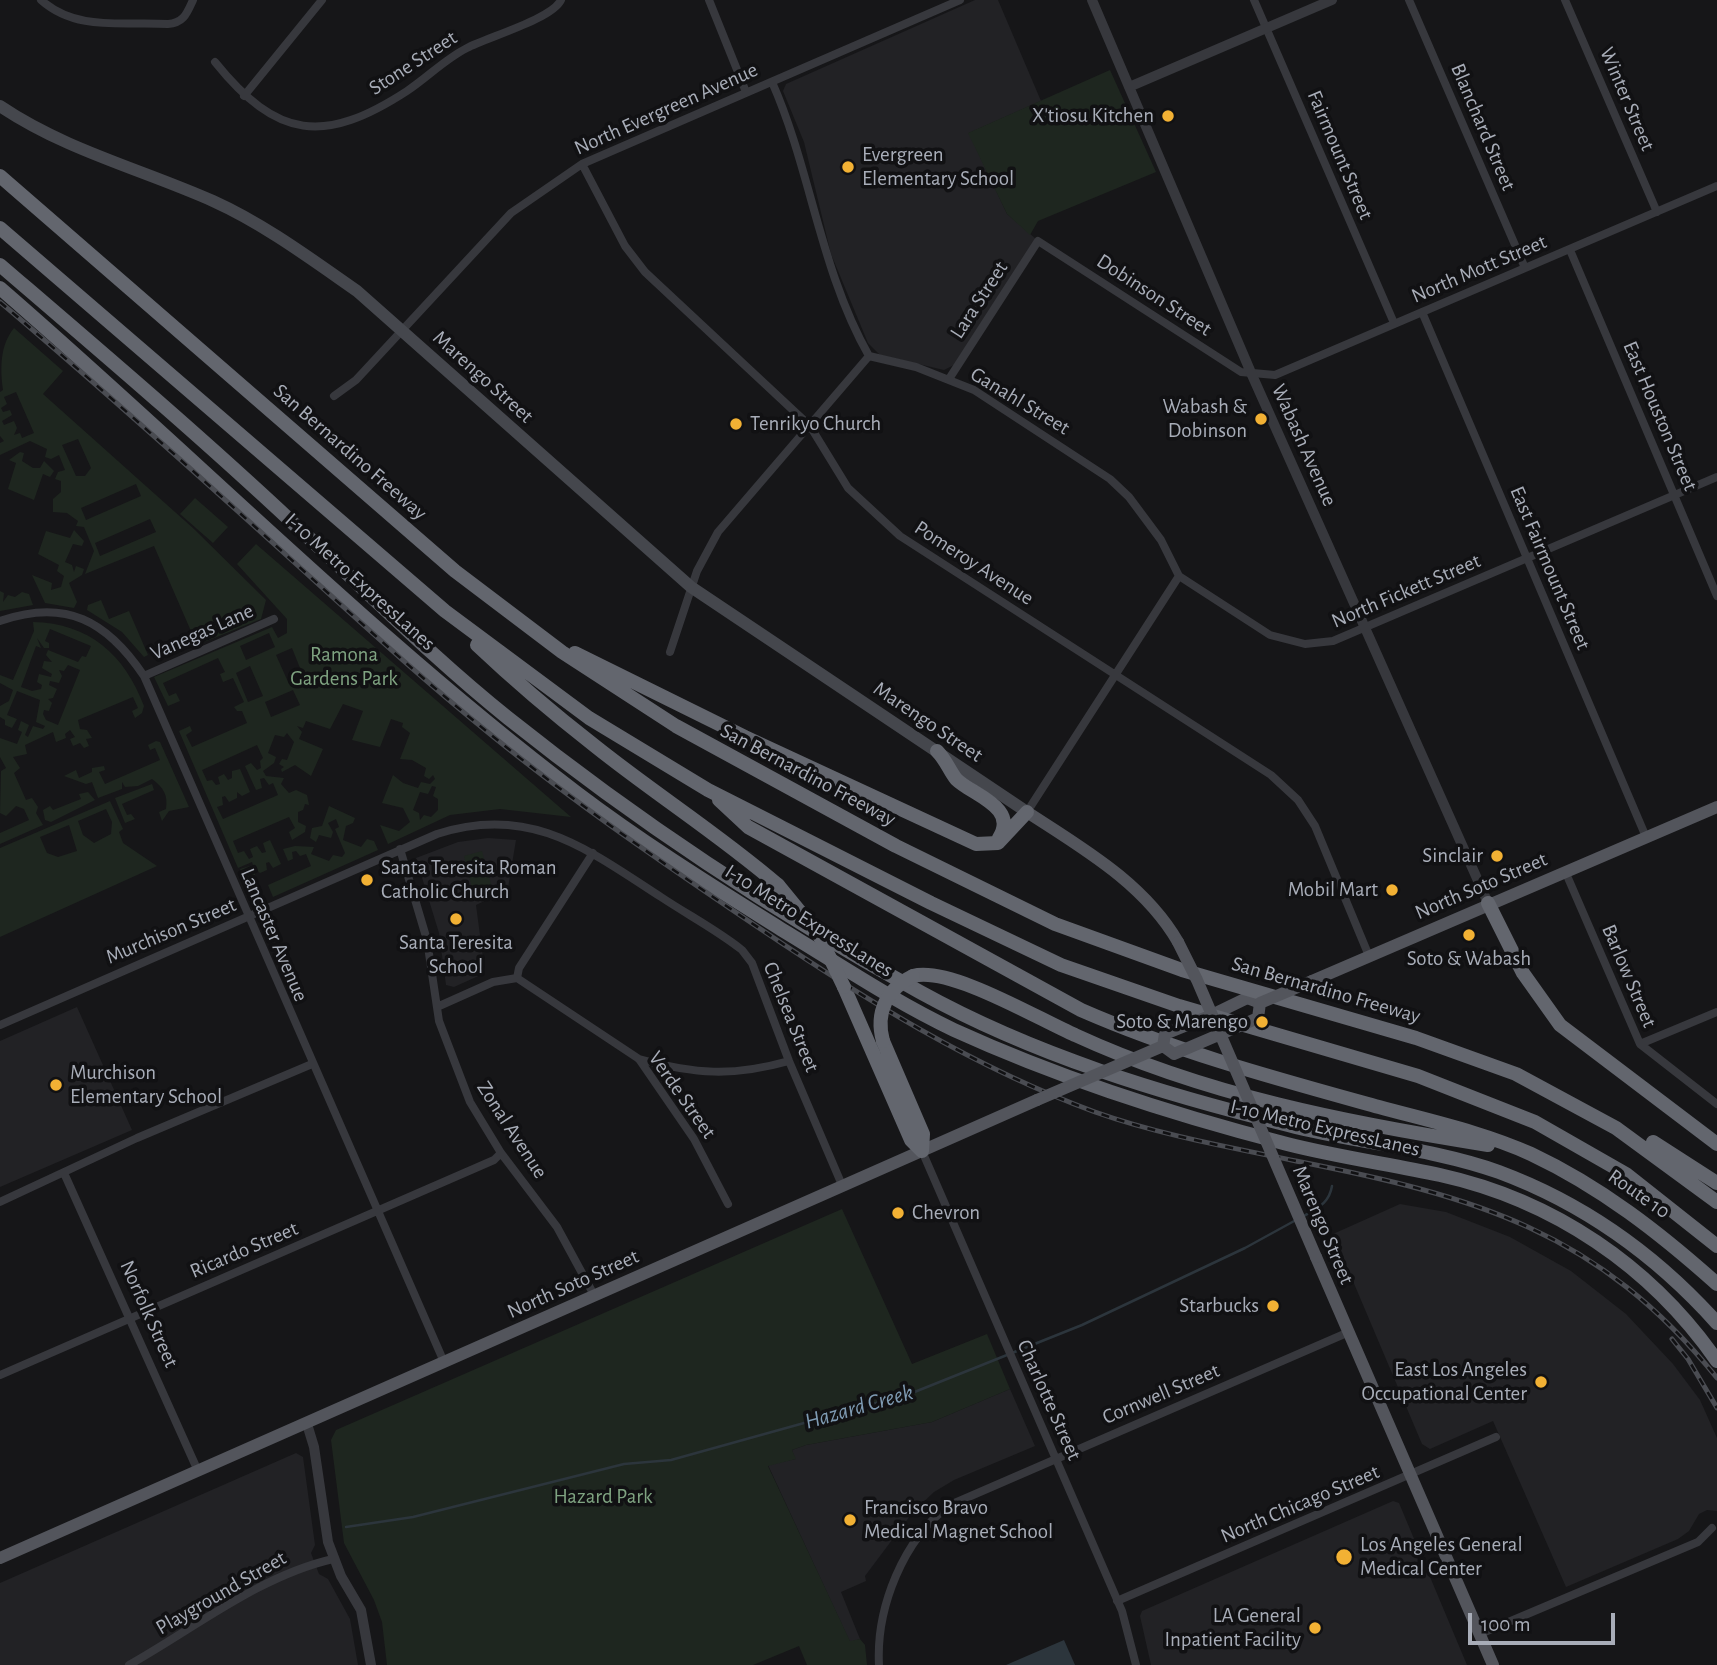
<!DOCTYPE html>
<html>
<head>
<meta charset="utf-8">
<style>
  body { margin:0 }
  #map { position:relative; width:1717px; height:1665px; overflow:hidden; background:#161618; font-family:"Alegreya Sans",sans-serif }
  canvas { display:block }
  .scale { position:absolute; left:1468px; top:1613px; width:147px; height:32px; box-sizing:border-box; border:4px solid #a8adb8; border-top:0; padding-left:9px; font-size:21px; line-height:24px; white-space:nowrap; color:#a8adb8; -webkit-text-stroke:5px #111113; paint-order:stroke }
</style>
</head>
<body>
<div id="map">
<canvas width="1717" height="1665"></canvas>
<div class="scale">100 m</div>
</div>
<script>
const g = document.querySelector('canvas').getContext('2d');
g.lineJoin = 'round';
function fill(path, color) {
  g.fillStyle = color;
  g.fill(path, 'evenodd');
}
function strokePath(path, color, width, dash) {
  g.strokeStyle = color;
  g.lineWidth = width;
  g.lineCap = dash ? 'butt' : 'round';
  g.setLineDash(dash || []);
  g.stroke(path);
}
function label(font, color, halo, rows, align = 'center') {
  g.font = font + ' "Alegreya Sans",sans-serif';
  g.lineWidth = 7;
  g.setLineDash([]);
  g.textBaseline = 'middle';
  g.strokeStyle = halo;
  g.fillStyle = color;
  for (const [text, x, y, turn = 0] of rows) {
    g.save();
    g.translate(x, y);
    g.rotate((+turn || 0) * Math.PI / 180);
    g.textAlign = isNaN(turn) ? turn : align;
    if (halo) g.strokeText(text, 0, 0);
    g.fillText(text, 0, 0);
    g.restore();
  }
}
const built = new Path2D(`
  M975,0H998L1041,101L969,133L1007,214L1036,239L954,365L944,370L880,355L868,343L831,254L804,142L783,91L786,84Z
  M488,838L516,840L506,900L495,896L476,905L485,973L454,987L446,985L439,933L416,858L458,842Z
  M77,1007L132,1130L0,1187V1041Z
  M1400,1204L1446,1212L1510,1237L1571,1271L1626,1314L1673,1364L1700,1400L1717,1438V1511L1707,1510L1699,1514L1689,1531L1678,1539L1566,1587L1493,1421L1430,1449L1422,1444L1333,1234Z
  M1010,1389L1035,1446L954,1480L934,1492L913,1512L865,1576L866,1581L841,1592L860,1639L850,1642L768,1465L795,1459L792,1450L806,1445L932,1422Z
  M296,1453L303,1457L315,1545L311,1553L319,1574L328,1579L350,1619L358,1665H0V1583Z
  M1393,1501L1399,1503L1467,1665H1151L1140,1616L1142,1611Z`);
const green = new Path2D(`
  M1110,70L1156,172L1038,221L1030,235L1007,214L968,133Z
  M14,328L63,371L43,394L194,529L266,600L261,619L197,645L154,546L85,574L94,551L84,527L76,526L78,521L67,513L53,512V499L61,492V481L55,479L58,472L65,470L59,455L51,459L45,457L47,449L30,441L0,455V443L4,441L0,436V392L3,390C0,368 0,345 14,328ZM16,392L34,433L22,438L20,433L14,435L17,428L14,421L4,425L2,421L12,415L10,410L3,412L1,408L7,404L4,397ZM78,439L91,468L85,476H76L62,445ZM136,484L141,496L86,520L81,508ZM150,519L156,532L100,556L95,543Z
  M20,452L24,453L22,461L33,468H40L44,461L54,471L50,477L43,474L34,500L8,489L16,463L9,460Z
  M195,498L228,527L213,543L180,514Z
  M74,530L84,541L82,546L73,544L65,562L72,565L74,572L76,566L84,569L82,575L69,583L77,602L74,608L45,603L32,575L52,583L51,590L61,587L64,576L57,571L59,565L38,554L46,531L70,538Z
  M256,544L571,817L500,809L450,815L388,844L380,825L399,831L410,822L403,808L382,803L393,775L403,783L418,788L421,782L430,784L435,779L433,775L429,779L424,776L426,768L412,760L400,759L410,733L402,727L403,723L391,719L380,747L352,740L363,711L343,704L330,729L306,721L303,728L297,726L302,732L299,739L323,749L311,776L295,765L282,772L281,769L284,767L279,764L282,759L287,760L294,742L287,733L284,737L275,735L268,753L276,757L274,763L263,771L266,776L284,778L281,784L289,793L296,790L307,795L309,805L305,804L303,810L298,812V822L306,826L305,832L292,840L289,832L295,828L289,817L233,841L238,853L244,851L249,859L253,857L250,849L257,846L262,853L266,852L263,843L270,840L281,864L273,868L269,862L266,863L267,870L260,873L255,868V875L248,878L251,885L248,887L240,869L253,865L252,862L238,868L179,731L190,726L192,731L186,735L192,747L247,723L242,711H237L234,707L244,702L233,678L223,682L220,674L225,672L218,658L163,683L169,696L176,693L180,701L168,706L154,677L272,627L278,638L287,633V619L237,564ZM269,633L275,647L246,660L240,646ZM292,648L304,678L289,684L276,655ZM250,666L263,696L248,702L236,673ZM293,690L300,705L271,717L265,702ZM257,745L263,758L260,761L261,768L257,770L251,763L245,766L256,790L262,788L260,779L264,778L269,785L273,783L278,795L223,819L217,807L223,805L222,797L225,796L229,802L237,798V792L242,796L250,792L240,769L232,771V778L228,780L224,774L218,777L220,784L216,785L212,780L207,781L202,770ZM432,786L436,787L433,796L438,799V810L431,817L424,815L420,820L419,813L413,810L420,792L428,794Z
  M0,591L4,593L3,602L8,595L15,597L22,592L29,594L33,605L0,611Z
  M101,600L109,619L129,611L148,655L144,657L122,632L87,610L88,605Z
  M33,622C89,623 125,655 144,706L142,713L135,718L132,711L138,708L133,697L78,720L80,729L87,730L92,738L86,739L89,746L84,748L80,743L73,746L70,739L75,737L70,730L65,734L66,738L56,742L53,732L25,745L27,754L13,757L20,768L14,773L26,800L32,798L38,807L36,813L43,825L0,844V833L29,820L24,809L16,806L6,816L0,813L1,771L6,768L0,757V738L17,744L22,732L18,730L21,721L29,725L25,735L28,737L33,726L43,729L45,726L36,722L40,700L17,691L7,715L17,719L12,728L5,725V720L0,717V706L9,701L13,690L0,683V675L13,680L34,631ZM50,629L91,646L86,657L82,656L78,662L48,650L46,655L52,662L44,661L42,668L52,674L51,677L39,674L37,682L42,685L41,689L32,691L21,687L36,646L41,648L37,638L44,648H49V643L45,641ZM68,665L80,670L58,725L46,720L43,714L44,710L49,711L52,703L48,699L53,698L57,689L49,685L50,681L59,683L62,676L59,670L64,671Z
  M156,741L160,742L189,807L169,811L162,821L159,812L166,809C168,795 164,788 152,779L138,786L125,787L122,782V789L98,798L92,782L86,784L64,776L76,770L79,778L92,772V768L104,766L105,770L99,772L105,784L160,760L155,748L150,750L148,745Z
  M152,784L154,790L122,804L127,815L131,814L135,819L125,823L115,798Z
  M88,792L95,800L51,822L45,820L43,810L50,806L53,810L81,799L79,794Z
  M110,801L123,829L119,832L123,843L157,866L0,937V848ZM106,809L112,822L111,834L94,843L83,835L78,821ZM69,825L77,851L58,857L47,853L40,837Z
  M329,806L355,818L353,823L346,826L343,840L361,847L367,839L374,841L378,850L273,897L268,885L311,866L306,854L300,856L296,851L292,852L293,859L288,861L283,849L295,846L314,847L311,854L329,861L333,855L342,857L345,853L335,829L339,827L336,819L328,823L333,832L331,838L319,835L316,842L310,838L312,828L322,826Z
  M482,851L492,888L473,892L464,856Z
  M842,1209L912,1364L987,1334L1010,1389L932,1422L806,1445L792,1450L796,1459L768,1466L850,1641L860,1639L865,1645L867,1665H807L799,1646L753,1665H387L382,1622L374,1600L344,1543L331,1440L336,1430Z`);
const water = new Path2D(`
  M1064,1640L1075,1665H1006Z`);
const stream = new Path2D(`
  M1302,1217C1317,1208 1329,1204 1332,1186
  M346,1527L413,1517L624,1464L671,1460L912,1393L1082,1325L1245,1248L1296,1220`);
const minor = new Path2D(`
  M41,0C77,32 123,21 168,24C184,23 187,13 193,0
  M709,0L746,92
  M1254,0L1394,323
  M1409,0L1525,268
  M1565,0L1657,212
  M215,62C277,139 324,145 407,91C428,77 445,59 467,48C488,37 552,19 561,0
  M772,82C811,170 820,270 869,356L916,367L974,390L1110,479L1129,497L1161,540L1179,576L1270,635L1305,644L1333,641L1717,477
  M244,96L322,0
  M582,164L625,246L645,272L810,426L848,488L900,536L1271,775L1298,800L1315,826L1369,956
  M1570,250L1717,596
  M1422,312L1646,837
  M949,379L1038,241L1241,372L1275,375L1717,186
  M334,396L356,380L511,213L582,164L960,0
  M0,621C66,598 107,621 144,676L444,1362
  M670,652L697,571L718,532L869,356
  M144,676L274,619
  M1027,812L1179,576
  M400,849L427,940L439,1021L470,1102L501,1153L557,1227L594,1295
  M1565,871L1640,1044L1717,1104
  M517,978L639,1059L694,1139L728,1204
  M437,1007L493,982L517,978L519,968L593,853
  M0,1025L437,834C530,804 587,849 661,897C688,915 717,930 742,950L752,963L789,1061L842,1185
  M1640,1044L1717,1012
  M639,1059C695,1074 732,1077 789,1061
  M922,1151L1122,1611L1136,1665
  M64,1173L198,1471
  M0,1202L137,1138L312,1064
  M0,1375L494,1160L501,1153
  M1117,1601L1496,1437
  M1480,1634L1698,1542L1712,1528
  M129,1665C195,1628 259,1576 333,1559
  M879,1665C876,1608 903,1539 950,1505L1349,1332`);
const tertiary = new Path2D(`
  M1092,0L1252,375L1488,903
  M1129,87L1332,0
  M307,1424L314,1447L328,1542L341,1576L361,1610L371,1665`);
const secondary = new Path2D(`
  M0,106C65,150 141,169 213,201C264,224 311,259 357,291L691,587L1027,812`);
const primary = new Path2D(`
  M1027,812C1082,848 1144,883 1178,942
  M1312,981L1717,807
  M1212,1015L1247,998L1260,1003
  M1316,1257L1493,1665
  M0,1558L1037,1100`);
const motorway = new Path2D(`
  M0,176L455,571L562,652L676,726L896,846L1055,924L1182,970L1416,1038L1516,1074L1616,1128L1717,1202
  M0,228L445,611L589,718L708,790L931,903L1061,965L1179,1006L1418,1076L1535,1122L1626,1174L1717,1246
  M0,265C99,350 199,435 294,524C365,589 433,658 508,718C637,821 776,913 920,992C1034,1055 1162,1094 1288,1125C1357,1143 1432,1148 1499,1172C1585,1204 1656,1255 1717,1323
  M0,288C193,455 374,639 577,793C643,843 714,887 784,931C840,965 895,1002 954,1030C1057,1077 1178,1116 1287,1144C1338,1157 1389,1164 1440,1175C1553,1200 1651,1266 1717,1361
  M477,645C515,681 554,714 595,746C655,794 720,835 778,885
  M575,653L745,737L976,844L998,843L1027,812
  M937,751C946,760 949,770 956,779C972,795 1019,807 999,838
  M719,800L748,827L1081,1010C1177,1052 1278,1079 1379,1107C1430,1121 1482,1132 1531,1154C1601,1187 1660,1233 1717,1284
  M1488,903L1523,973L1560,1025L1717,1144
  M913,976C950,966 1038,1019 1075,1035C1205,1095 1348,1123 1488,1145
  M844,987L911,1140L922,1151
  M883,1041L923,1134L922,1151
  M1653,1142L1717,1183`);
const rail = new Path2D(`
  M0,302C100,387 198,475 295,563C359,621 423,680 490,734C576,804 667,866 759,928C866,1000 973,1067 1095,1112C1160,1135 1228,1147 1296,1161C1474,1196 1599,1231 1717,1378
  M1672,1339L1688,1359L1717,1408`);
const primaryBridge = new Path2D(`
  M1178,942L1197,980L1316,1257
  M1163,1046L1174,1054L1258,1018L1260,1003L1312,981
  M1163,1046L1165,1034L1212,1015
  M1037,1100L1163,1046`);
const motorwayBridge = new Path2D(`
  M778,885L819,935L844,987
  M883,1041C875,1012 887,989 913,976`);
const markers = [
  [1168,116,7,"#f2b134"],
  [848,167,7,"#f2b134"],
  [1261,419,7,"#f2b134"],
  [736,424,7,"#f2b134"],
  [1497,856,7,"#f2b134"],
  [367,880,7,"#f2b134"],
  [1392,890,7,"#f2b134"],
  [456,919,7,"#f2b134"],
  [1469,935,7,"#f2b134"],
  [1262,1022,7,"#f2b134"],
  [56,1085,7,"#f2b134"],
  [898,1213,7,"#f2b134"],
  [1273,1306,7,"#f2b134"],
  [1541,1382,7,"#f2b134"],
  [850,1520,7,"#f2b134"],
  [1344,1557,9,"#f2b134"],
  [1315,1628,7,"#f2b134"]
];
const streetNames = [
  ["Stone Street",413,63,-33],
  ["Winter Street",1627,99,67],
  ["North Evergreen Avenue",666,109,-24],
  ["Blanchard Street",1483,127,67],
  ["Fairmount Street",1340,155,67],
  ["North Mott Street",1479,269,-23],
  ["Dobinson Street",1154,295,33],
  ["Lara Street",979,300,-57],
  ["Marengo Street",483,377,42],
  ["Ganahl Street",1020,401,31],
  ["East Houston Street",1660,416,67],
  ["Wabash Avenue",1304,445,66],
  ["San Bernardino Freeway",350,452,41],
  ["Pomeroy Avenue",974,563,33],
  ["East Fairmount Street",1550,568,67],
  ["I-10 Metro ExpressLanes",360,582,42],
  ["North Fickett Street",1406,591,-23],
  ["Vanegas Lane",202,632,-24],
  ["Marengo Street",928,722,34],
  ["San Bernardino Freeway",808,775,28],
  ["North Soto Street",1481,886,-23],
  ["I-10 Metro ExpressLanes",809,921,32],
  ["Murchison Street",171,931,-23],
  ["Lancaster Avenue",274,935,67],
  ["Barlow Street",1629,976,67],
  ["San Bernardino Freeway",1326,990,16],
  ["Chelsea Street",791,1017,68],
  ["Verde Street",682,1095,55],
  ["I-10 Metro ExpressLanes",1325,1128,13],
  ["Zonal Avenue",512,1130,57],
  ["Route 10",1639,1194,35],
  ["Marengo Street",1323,1225,67],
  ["Ricardo Street",244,1250,-23],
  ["North Soto Street",573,1284,-24],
  ["Norfolk Street",149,1314,66],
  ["Cornwell Street",1161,1394,-23],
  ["Charlotte Street",1049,1400,66],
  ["North Chicago Street",1300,1504,-23],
  ["Playground Street",221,1593,-30]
];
const poiNames = [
  ["X'tiosu Kitchen",1154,116],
  ["Evergreen",862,155,"left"],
  ["Elementary School",862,179,"left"],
  ["Wabash &",1247,407],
  ["Dobinson",1247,431],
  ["Tenrikyo Church",750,424,"left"],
  ["Sinclair",1483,856],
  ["Santa Teresita Roman",381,868,"left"],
  ["Catholic Church",381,892,"left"],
  ["Mobil Mart",1378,890],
  ["Santa Teresita",456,943,"center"],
  ["School",456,967,"center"],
  ["Soto & Wabash",1469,959,"center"],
  ["Soto & Marengo",1248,1022],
  ["Murchison",70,1073,"left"],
  ["Elementary School",70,1097,"left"],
  ["Chevron",912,1213,"left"],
  ["Starbucks",1259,1306],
  ["East Los Angeles",1527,1370],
  ["Occupational Center",1527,1394],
  ["Francisco Bravo",864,1508,"left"],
  ["Medical Magnet School",864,1532,"left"],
  ["Los Angeles General",1360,1545,"left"],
  ["Medical Center",1360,1569,"left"],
  ["LA General",1301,1616],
  ["Inpatient Facility",1301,1640]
];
const parkNames = [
  ["Ramona",344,655],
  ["Gardens Park",344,679],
  ["Hazard Park",603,1497]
];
const waterNames = [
  ["Hazard Creek",859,1407,-16]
];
fill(built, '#222225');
fill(green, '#1e261f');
fill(water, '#2c353c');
strokePath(stream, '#2c353c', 2.5);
strokePath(minor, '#37383d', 8);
strokePath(tertiary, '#37383d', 10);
strokePath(secondary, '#45474d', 12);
strokePath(primary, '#53555c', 12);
strokePath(motorway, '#63666e', 14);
strokePath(rail, '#4a4c52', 5);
strokePath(rail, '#111113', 2.5, [8]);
strokePath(primaryBridge, '#53555c', 12);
strokePath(motorwayBridge, '#63666e', 14);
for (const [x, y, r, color] of markers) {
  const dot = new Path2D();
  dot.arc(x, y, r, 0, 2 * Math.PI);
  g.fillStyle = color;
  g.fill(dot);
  strokePath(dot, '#111113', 2.5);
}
label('21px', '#a8adb8', '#111113', streetNames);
label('21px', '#a8adb8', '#111113', poiNames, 'right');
label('21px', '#7fa381', '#111113', parkNames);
label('italic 23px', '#7f9bb3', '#111113', waterNames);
</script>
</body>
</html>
